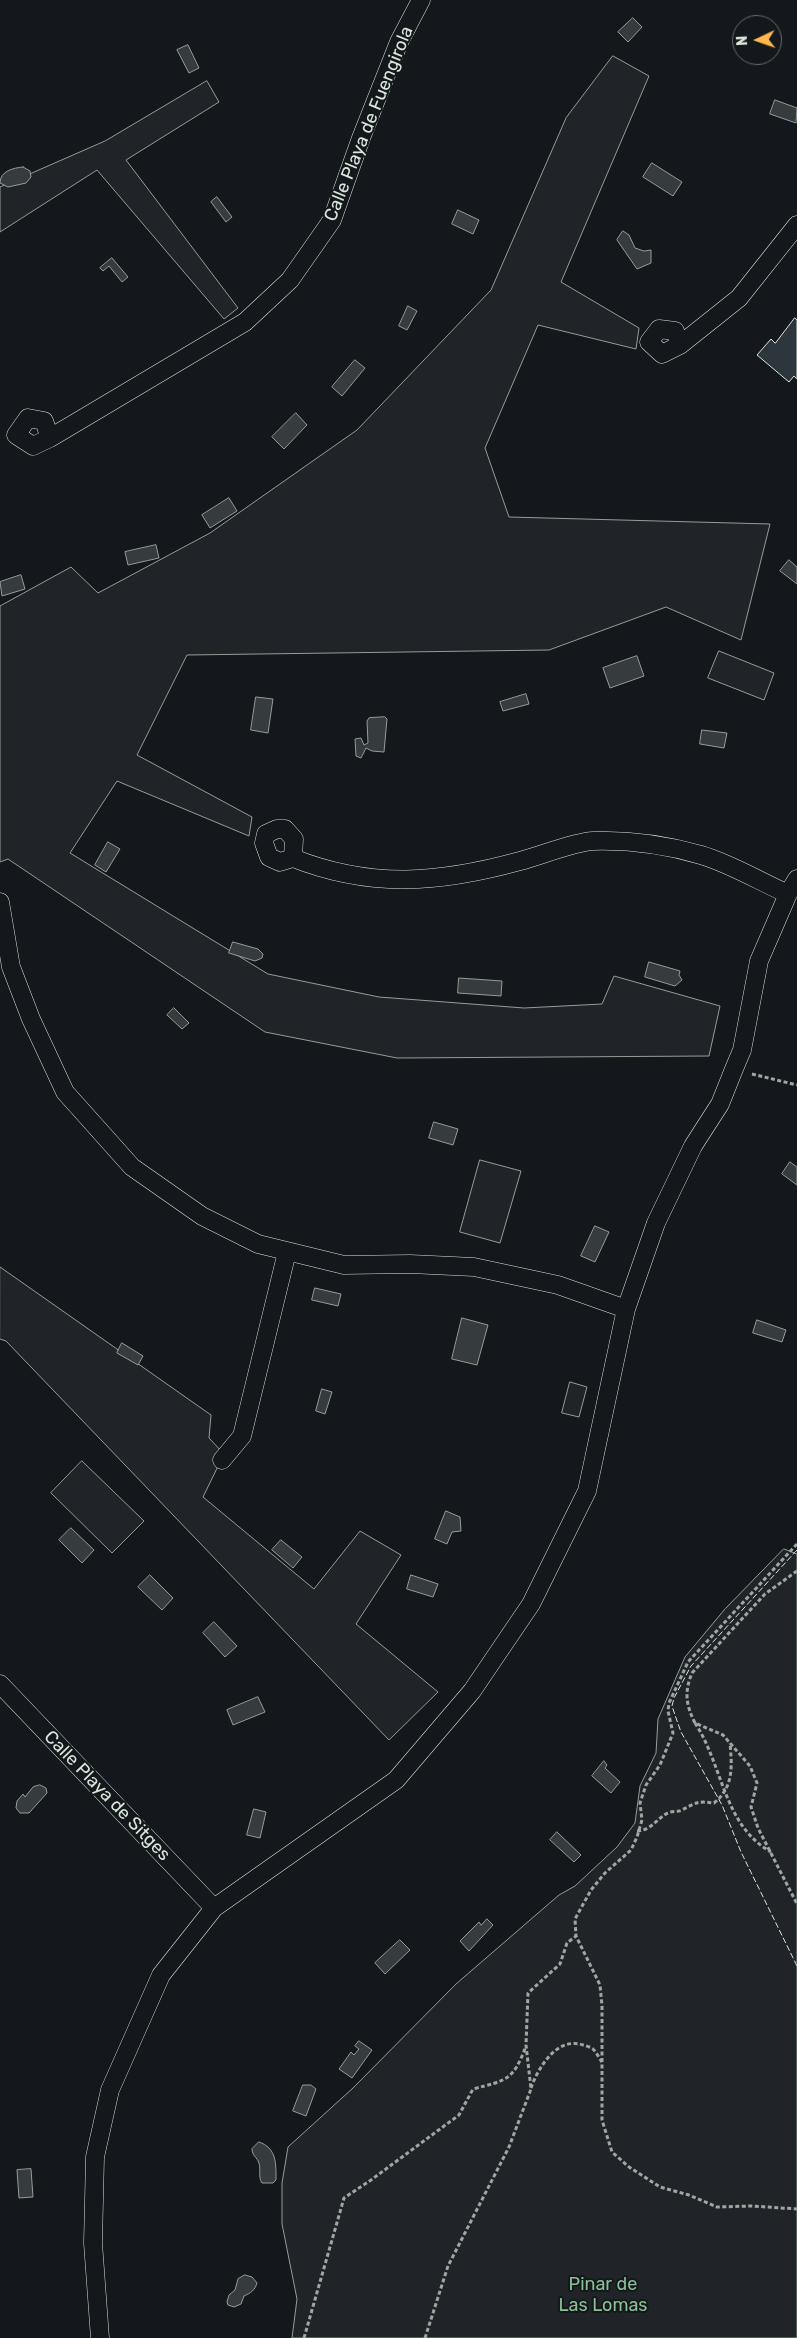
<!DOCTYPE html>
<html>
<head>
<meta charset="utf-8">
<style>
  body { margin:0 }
  #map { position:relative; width:797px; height:2338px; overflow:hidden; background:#14181c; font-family:Rubik,sans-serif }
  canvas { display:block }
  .north { position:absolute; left:732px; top:15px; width:50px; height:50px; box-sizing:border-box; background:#14181c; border:1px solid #626a69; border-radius:50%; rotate:267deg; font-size:14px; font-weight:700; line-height:20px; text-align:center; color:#d8e6dc }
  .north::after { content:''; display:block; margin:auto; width:18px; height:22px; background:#ffb74d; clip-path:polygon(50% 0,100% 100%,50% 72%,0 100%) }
</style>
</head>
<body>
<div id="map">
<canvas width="797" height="2338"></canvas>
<div class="north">N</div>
</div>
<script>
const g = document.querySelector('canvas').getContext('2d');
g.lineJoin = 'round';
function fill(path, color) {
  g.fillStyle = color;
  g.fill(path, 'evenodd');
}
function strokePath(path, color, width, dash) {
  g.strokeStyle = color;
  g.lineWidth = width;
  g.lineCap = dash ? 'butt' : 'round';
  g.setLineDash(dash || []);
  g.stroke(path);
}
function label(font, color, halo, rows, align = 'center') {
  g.font = font + ' Rubik,sans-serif';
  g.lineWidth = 4;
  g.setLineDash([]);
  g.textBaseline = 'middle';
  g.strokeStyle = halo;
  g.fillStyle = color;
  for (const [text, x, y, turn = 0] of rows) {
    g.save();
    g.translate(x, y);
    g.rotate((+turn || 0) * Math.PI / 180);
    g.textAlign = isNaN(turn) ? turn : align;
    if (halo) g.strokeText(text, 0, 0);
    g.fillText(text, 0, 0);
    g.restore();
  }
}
const green = new Path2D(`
  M613,56L649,76L561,282L639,328L636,349L538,325L485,448L509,517L770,524L741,640L666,607L549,650L187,655L137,755L252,817L249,836L117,781L70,853L268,974L379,997L524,1008L602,1004L614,976L720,1006L709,1056L397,1058L265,1032L8,859L0,862V606L71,567L98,593L210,533L357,430L491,290L566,118Z
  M207,81L219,102L126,160L238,308L224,319L97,170L0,232V187L105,141Z
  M719,651L774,673L764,700L708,678Z
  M480,1160L521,1171L500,1243L460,1232Z
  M0,1267L211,1415L209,1438L224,1454L203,1497L314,1589L360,1531L401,1555L356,1624L438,1692L389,1740L6,1341L0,1339Z
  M570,1382L587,1387L579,1417L562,1413Z
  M82,1461L144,1521L112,1553L51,1493Z
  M784,1549L797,1554V2338H292L297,2299L282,2224V2183L288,2147L353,2088L456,1984L559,1895L575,1886L617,1847L635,1823L640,1786L656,1753L658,1719L685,1657L725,1609Z`);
const water = new Path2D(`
  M633,18L642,27L628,42L618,32Z
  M188,45L199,68L189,73L177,50Z
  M775,100L797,108L796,123L770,114Z
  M652,163L682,182L673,196L643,177Z
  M23,167L30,171L31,177L26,183L8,187L0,183C0,171 13,168 23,167Z
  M217,197L232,217L226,222L211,202Z
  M458,210L479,220L473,234L452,224Z
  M623,231L629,235L635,248L644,251L651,250V263L637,269L617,240Z
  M112,258L128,277L122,282L109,266L103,271L100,268Z
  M408,306L417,311L407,330L399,326Z
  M355,360L365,368L342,396L332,387Z
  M296,413L307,425L284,449L272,437Z
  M229,498L237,511L210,528L202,515Z
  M156,545L159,558L128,565L125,552Z
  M789,560L797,567V584L780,571Z
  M21,575L25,589L2,596L0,582Z
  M637,656L644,676L610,688L603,668Z
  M526,694L529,704L503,711L500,702Z
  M256,697L273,699L268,733L251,730Z
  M385,717L387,719L384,752L372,751L366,748L361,758L356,756L355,739L361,738L364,745L368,743L367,721L369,718Z
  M702,730L727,733L724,748L700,744Z
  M108,842L120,849L106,872L95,865Z
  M233,942L258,949L263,954L262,958L255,961L229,953Z
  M649,962L680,971L679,975L682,980L675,986L645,977Z
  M459,978L502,981L501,996L458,993Z
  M174,1008L189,1023L182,1029L167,1015Z
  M434,1122L458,1129L453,1145L429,1138Z
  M790,1162L797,1167V1185L782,1174Z
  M595,1226L609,1232L595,1262L581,1256Z
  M315,1288L341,1294L338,1306L312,1300Z
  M462,1318L488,1325L477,1365L452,1359Z
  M757,1320L786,1330L782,1342L753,1333Z
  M122,1343L143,1356L138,1365L117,1353Z
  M322,1389L332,1392L325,1414L316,1411Z
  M446,1511L460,1517L461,1531L452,1532L447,1544L435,1539Z
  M71,1528L94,1550L82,1563L59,1540Z
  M281,1540L302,1557L293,1568L272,1550Z
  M150,1575L173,1598L162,1610L138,1587Z
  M411,1575L438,1584L433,1597L407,1589Z
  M214,1622L237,1646L225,1657L203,1633Z
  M258,1697L265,1712L233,1725L227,1710Z
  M604,1761L607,1765L605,1768L620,1782L611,1793L592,1776Z
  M40,1785L46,1788L47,1793L29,1813H20L16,1808L17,1801L23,1794L25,1797L33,1787Z
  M254,1809L266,1812L260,1838L247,1835Z
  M557,1832L581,1855L574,1862L550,1840Z
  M487,1919L493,1925L469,1951L460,1941L479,1922L481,1925Z
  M400,1940L410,1950L385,1974L375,1963Z
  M359,2041L372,2050L352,2078L339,2069L351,2052L354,2055L359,2049L355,2046Z
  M303,2085H311L316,2089L306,2116L293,2111Z
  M259,2142C277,2148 276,2164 276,2180L273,2183H262C258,2177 261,2170 259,2163C257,2157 252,2156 252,2149Z
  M31,2169L33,2197L19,2198L17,2170Z
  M245,2275L252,2277L257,2283C255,2290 251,2293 244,2296L241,2304L234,2307L228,2305L227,2302L229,2295L235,2290L238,2279Z`);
const building = new Path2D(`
  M795,318L797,320V379L794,376L789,382L757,355L771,339L775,343Z`);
const path = new Path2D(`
  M752,1074L797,1085
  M797,1544L688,1662L669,1703L668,1711L673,1733L660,1765L646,1785L640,1803L642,1820L637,1837L631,1850L605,1873L591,1890L575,1919L576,1936L600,1985L602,2006V2120L612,2152L629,2167L660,2187L689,2195L717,2207L752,2206L797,2209
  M797,1571L765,1594L692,1673C684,1692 686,1705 695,1723L723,1735L750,1766L757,1783L751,1807L758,1828L797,1904
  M695,1723C723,1765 723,1825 771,1852
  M637,1831C653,1830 657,1817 670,1812C674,1811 678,1812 682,1810C697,1802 698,1801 714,1803C734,1787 732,1766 730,1743
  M531,2088C538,2068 557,2036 583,2045C586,2046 591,2047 593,2049C597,2053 599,2058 602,2062
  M304,2338L344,2198L371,2180L459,2115L473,2089C507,2080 513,2081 526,2046
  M425,2338L448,2266L509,2147L531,2089L526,2045L528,1993L560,1964L567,1943L576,1936`);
const street = new Path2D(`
  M680,345L675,331L659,329L649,342L662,354L680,345L739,298L797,225
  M50,438L44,421L28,418L16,435L33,446L50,438L245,322L290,280L332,220L361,138L399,42L421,0
  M277,829H285L294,839L293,858L280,862L269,857L264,843L266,834Z
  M293,858C371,889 440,883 520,861C540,856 573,842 593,841C629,840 666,845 701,855C729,863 761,882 788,894
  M0,902L11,967L31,1019L65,1092L132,1167L202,1216L258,1244L344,1265L410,1264L474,1267L558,1285L626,1309
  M222,1460L242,1436L287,1252
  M0,1684L214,1908
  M100,2338L93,2243L95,2157L110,2090L161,1975L214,1908L396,1780L472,1691L531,1604L587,1491L626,1309L656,1223L693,1146L720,1104L734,1069L742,1050L759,961L788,894L797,879`);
const fence = new Path2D(`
  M797,1550L691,1666L674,1698L672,1706L676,1718L681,1732L722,1805L741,1852L797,1966`);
const streetNames = [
  ["Calle Playa de Fuengirola",369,124,-68],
  ["Calle Playa de Sitges",107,1796,46]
];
const parkNames = [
  ["Pinar de",603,2285],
  ["Las Lomas",603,2306]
];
fill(green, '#202428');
strokePath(green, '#939e99', 1);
fill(water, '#363b3e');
strokePath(water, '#939e99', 1);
fill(building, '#2c363c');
strokePath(building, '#d8e6dc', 1);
strokePath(street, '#d8e6dc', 19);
strokePath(path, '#9da8a2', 3, [4, 2.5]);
strokePath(street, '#14181c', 18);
strokePath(fence, '#d8e6dc', 1, [6, 2.5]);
label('18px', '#d8e6dc', '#14181c', streetNames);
label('18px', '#8ac095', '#14181c', parkNames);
</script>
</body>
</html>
